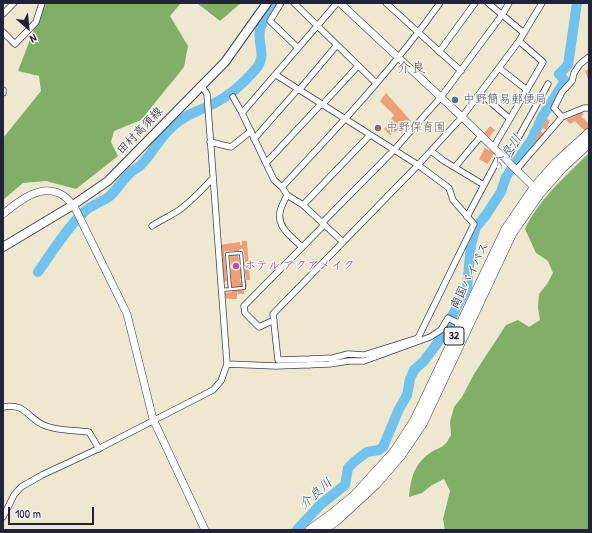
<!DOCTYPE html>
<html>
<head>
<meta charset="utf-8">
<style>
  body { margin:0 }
  #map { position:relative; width:592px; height:533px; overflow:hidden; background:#eee8d0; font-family:"Patrick Hand",sans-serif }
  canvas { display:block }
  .frame { position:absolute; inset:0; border:4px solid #22223b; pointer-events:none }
  .north { position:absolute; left:8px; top:8px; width:40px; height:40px; -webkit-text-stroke:3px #f6f6f2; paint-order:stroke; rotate:153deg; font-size:11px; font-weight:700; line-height:16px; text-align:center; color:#22223b }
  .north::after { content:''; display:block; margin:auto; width:14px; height:18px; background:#22223b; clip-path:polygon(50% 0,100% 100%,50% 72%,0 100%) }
  .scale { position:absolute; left:8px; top:507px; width:86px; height:18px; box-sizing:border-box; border:2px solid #22223b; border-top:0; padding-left:5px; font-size:12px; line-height:14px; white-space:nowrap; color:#22223b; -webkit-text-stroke:3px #f6f6f2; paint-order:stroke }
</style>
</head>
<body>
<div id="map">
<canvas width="592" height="533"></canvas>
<div class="frame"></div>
<div class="north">N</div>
<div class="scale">100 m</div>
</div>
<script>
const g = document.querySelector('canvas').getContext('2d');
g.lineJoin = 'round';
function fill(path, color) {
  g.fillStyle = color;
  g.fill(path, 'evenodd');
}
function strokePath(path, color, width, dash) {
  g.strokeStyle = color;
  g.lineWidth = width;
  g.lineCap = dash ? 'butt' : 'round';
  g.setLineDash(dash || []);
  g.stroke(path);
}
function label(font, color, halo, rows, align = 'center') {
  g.font = font + ' "Patrick Hand","Klee One",sans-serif';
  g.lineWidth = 3;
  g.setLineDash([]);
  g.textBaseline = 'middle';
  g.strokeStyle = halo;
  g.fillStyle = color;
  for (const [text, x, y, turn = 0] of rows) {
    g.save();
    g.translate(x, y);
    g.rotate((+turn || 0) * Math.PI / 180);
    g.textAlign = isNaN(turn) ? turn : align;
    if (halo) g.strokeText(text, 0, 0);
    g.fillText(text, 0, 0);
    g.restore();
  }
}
const forest = new Path2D(`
  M44,3H181L170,16L188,46L184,67L141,120L114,131L111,142L118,156L76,189L46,181L23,183L3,200V138L41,91L39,76L18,71Z
  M197,3H241L220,21Z
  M589,153V530H445L443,519L450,491L444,479L432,485L422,493L409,497C411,477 414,463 433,451C436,449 441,448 444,445C447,443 449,438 451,435L450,422L454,407L462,397L474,374L506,325L518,320L529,327L540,320L538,308L539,294L547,284L553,273L548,261L536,253L525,229C539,199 565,177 589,153Z`);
const river = new Path2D(`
  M38,272C52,252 66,229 84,212C91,205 102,202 110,196C117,189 123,180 130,173C133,170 137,168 140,166C152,154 160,137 173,126C184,115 199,111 213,104C229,96 243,84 255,70C268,55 257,46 260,30C262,21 269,11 274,3
  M452,316L467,287L471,245L476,227L486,215L501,192L506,177L532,139L542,117L565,81L559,74L568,65L577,3
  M297,530L320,505L345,485L348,468L354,462L367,452L379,450L383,447L399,409L407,395L410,379L414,370L424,361L436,345L447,329L450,321`);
const building = new Path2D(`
  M589,69V82L585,71Z
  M386,93L411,121L390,135L384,129L394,115L380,101Z
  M582,112L584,114L581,116L589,124V127L585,131L575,121L570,124L566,120Z
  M546,119L550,120L546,130L542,128Z
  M490,126L495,130L489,137L484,133Z
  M540,131L545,134L539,143L534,140Z
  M485,148L494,153L488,164L479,159Z
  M242,241H247L250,280H246L244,262H245V259L243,249H239V251H224L227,281L223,282L219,245L240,242V245H242Z
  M230,255H234L235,258V255H238L240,266L239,269L241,270V279H240V281L246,280L247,286L244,291V294H238L237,291V299H230L224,298V293L232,292L231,287H227V282L233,281L231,279V270L232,268L231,267Z`);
const service = new Path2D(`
  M221,290L244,288L241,253L227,254L230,289`);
const minor = new Path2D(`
  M281,3L270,21L298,48
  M294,3L376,83
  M337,3L242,113L274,180L282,187L287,195L303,205L343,242
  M386,3L461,71
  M488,3L524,33
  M3,14L14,3
  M3,32L15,44L36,22L42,3
  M439,52L475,3
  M499,68L527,90
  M276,75L418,165L449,188L453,200L474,224L418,338L364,355L348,354L333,358L310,359
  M3,90V93
  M299,90L337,45
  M480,93L510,119
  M233,97L242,113
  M322,105L358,66
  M562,117L554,108L562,92L572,81L574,73L580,64L589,57
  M254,139L298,89
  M210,142L231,147L251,131
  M493,148L543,62L519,41
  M431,151L444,161L484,185
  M506,160L548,84
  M266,163L321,104
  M455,167L481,136
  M516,170L562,117L584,108H589
  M282,187C337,128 393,69 440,3
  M287,195C285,200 281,206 280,212C277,228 292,237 302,247
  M303,205L370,135
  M467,217L500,155
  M322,223L394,150L441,97L502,15L509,3
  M152,226C162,219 173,215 182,208C193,199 203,189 212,179
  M274,320L259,327L245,313L244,306L324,225
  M227,364L276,366L329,364L349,361H364L430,337L441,330L448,318L460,324
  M310,365V359L278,360L273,314L418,165L462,117L519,41L542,3
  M3,407C26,402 28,420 46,426C59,431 75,430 89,432L99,449
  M3,517L14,495L21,487L42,475L100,448L213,390L221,381L227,364L207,94L201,85`);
const tertiary = new Path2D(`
  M340,3L462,117L537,190
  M3,214C19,201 43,181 64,196C68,199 72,204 75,208L127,314L153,419L205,530`);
const secondary = new Path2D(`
  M3,247L73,205L108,181L225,62L267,3`);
const trunk = new Path2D(`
  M310,530L332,514L355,495L395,451L415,420L506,229L534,188L556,163L589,133
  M323,530L337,520L376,484L401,455L422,424L512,233L540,193L562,168L589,143`);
const markers = [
  [455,100,4,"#5c6f8a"],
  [378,128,4,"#8d6e63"],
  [236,266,4,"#d1479c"]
];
const shields = [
  [454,336,20]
];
const shieldNames = [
  ["32",454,336]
];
const serviceNames = [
  ["中野簡易郵便局",463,100]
];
const educationNames = [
  ["中野保育園",386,128]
];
const streetNames = [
  ["田村高須線",140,131,-46],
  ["南国バイパス",470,276,-64]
];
const hotelNames = [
  ["ホテル アクアメイク",244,266]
];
const waterNames = [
  ["介良川",508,152,-57],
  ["介良川",316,494,-42]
];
const quarterNames = [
  ["介良",411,68]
];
fill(forest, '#81af68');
strokePath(river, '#71c2ed', 10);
fill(building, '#ed9f78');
strokePath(service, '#414051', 4);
strokePath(minor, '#414051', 7);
strokePath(tertiary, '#414051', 8);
strokePath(secondary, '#414051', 10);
strokePath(trunk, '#414051', 10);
strokePath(service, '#fff', 2.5);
strokePath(minor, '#fff', 5.5);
strokePath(tertiary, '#fff', 7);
strokePath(secondary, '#fff', 8);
strokePath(trunk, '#fff', 9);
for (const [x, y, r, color] of markers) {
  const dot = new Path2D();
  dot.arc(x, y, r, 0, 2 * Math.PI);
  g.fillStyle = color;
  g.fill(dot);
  strokePath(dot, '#f6f6f2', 1.5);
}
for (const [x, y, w] of shields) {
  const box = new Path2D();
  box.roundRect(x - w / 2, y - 9, w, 18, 3);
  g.fillStyle = '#f6f6f2';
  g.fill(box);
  strokePath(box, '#22223b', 1);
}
label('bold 11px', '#22223b', null, shieldNames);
label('12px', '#4e5e75', '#f6f6f2', serviceNames, 'left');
label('12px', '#785e54', '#f6f6f2', educationNames, 'left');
label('12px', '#22223b', '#f6f6f2', streetNames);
label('12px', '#b23c85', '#f6f6f2', hotelNames, 'left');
label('italic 13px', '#3e5a79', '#f6f6f2', waterNames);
label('14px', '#694e50', '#f6f6f2', quarterNames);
</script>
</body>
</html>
